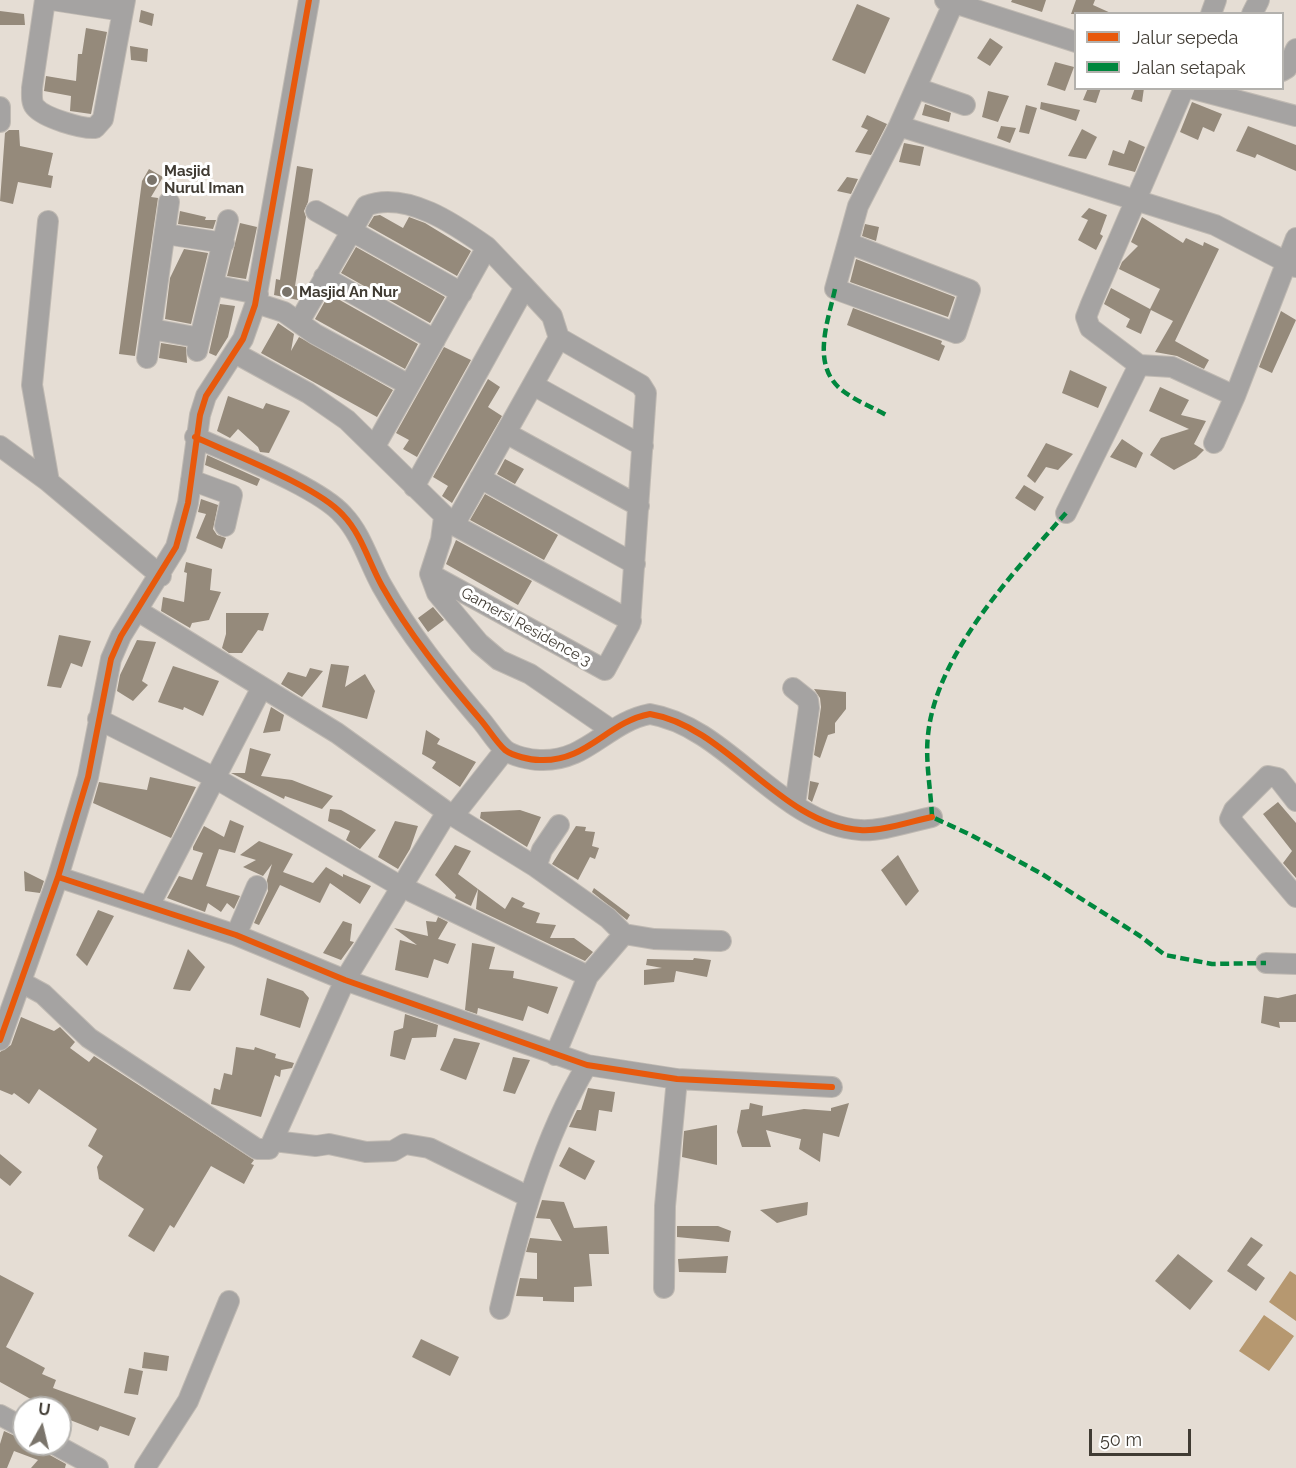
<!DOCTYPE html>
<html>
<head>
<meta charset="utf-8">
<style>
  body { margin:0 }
  #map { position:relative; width:1296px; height:1468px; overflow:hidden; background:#e5ddd4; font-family:Raleway,sans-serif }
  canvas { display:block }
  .legend { position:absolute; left:1074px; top:12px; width:210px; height:78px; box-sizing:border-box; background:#fff; border:2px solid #b3b1ad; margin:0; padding:8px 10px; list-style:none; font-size:18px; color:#403b33 }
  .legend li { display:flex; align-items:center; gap:12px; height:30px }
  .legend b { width:30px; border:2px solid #b3b1ad }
  .north { position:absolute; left:12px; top:1396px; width:60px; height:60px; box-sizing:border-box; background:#fff; border:2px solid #b3b1ad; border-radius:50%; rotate:8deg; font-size:16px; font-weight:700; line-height:24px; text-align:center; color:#403b33 }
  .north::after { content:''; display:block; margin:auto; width:21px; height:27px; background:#7a746b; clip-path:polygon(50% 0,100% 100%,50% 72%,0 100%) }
  .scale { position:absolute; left:1089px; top:1429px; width:102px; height:27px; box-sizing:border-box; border:3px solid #403b33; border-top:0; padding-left:8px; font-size:18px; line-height:21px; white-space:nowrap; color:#403b33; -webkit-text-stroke:4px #fff; paint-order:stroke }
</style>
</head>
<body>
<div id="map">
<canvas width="1296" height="1468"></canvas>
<ul class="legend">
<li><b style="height:8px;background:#e8590c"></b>Jalur sepeda</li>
<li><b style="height:8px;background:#00873e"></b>Jalan setapak</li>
</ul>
<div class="north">U</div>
<div class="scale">50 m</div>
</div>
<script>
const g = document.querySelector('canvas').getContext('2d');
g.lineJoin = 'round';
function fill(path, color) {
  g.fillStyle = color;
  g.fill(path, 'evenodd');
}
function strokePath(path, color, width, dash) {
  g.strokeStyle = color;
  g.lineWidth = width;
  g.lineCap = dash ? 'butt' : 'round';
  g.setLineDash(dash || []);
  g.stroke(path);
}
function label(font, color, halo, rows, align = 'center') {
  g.font = font + ' Raleway,sans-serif';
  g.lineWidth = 6;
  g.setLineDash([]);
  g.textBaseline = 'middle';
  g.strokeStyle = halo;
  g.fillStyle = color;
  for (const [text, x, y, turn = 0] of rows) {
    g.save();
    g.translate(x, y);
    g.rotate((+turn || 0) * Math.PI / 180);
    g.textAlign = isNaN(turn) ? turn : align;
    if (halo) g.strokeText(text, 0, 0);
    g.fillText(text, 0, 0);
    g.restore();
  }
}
const water = new Path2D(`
  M1290,1271L1296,1275V1321L1269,1302Z
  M1264,1315L1294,1336L1269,1371L1239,1351Z`);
const building = new Path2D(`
  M1012,0H1046L1042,12L1011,2Z
  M1076,0H1095L1093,5L1113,14H1071Z
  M857,4L890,18L865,74L832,60Z
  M141,10L154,14L152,26L139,22Z
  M0,11L24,14L25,25H0Z
  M86,28L107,32L91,114L70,111L71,96L44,91L46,76L76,81L78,54H82Z
  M990,38L1003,47L990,66L977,58Z
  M130,46L148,49L147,62L131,60Z
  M1055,62L1074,67L1065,91L1047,85Z
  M1088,88H1101L1096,103L1083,100Z
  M1135,88H1144L1142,102L1131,99Z
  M988,91L1009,96L998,122L982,117Z
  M1041,102L1080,110L1076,121L1040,109Z
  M1192,102L1222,114L1214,132L1203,127L1198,140L1180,132Z
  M925,104L951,113L949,122L922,115Z
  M1026,105L1037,108L1029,134L1019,132Z
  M867,115L887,124L871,155L855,152L868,130L861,127Z
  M1001,126L1016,128L1010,143L997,138Z
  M1248,126L1296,145V171L1257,154L1255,158L1236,151Z
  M1082,129L1097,137L1086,159L1068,156Z
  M9,130H19L20,146L53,153L48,175L53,176L51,188L18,182L13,204L0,201L5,133Z
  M1129,140L1145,147L1135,172L1108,165L1113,150L1124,154Z
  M904,143L924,147L920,166L899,162Z
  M297,166L313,169L308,202L304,211L306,217L295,286L301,287L298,300L274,295L276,279L280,280Z
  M149,169L163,177L151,197L158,198L135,356L119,354L142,181Z
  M847,177L858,179L851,194L837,191Z
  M1089,208L1107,215L1100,234L1103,236L1096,250L1078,240L1088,220L1081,217Z
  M180,211L206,217L205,220H216L213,229L178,224Z
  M380,215L403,228L409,217L425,223L471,251L457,276L368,226L374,216Z
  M1142,217L1183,243L1186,238L1203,246L1204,242L1219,249L1175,341L1209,360L1204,369L1177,356L1155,352L1173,321L1151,310L1141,334L1126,327L1130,319L1104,304L1111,288L1150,309L1160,289L1119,269L1122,262L1138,246L1131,242Z
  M240,223L257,227L246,279L227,276Z
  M865,224L879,227L876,241L862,236Z
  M356,247L445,297L430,323L341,273Z
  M184,249L208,253L191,324L165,319L170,278Z
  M856,259L955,297L948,317L850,282Z
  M329,294L418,344L405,369L315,319Z
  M220,304L235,306L228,337L216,356L209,353Z
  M853,308L942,341L941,344L945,346L939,361L847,325Z
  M1281,311L1296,320L1272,373L1259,367Z
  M278,323L294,334L291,351L299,337L393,390L377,417L261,353Z
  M161,343L186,347L187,363L159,358Z
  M444,347L471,360L417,457L403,449L409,440L396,433Z
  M1070,370L1107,387L1098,408L1062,393Z
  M488,379L500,387L488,407L502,416L452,503L442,496L448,486L433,477Z
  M1160,387L1189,400L1181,415L1206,421L1194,444L1204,450L1196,458L1174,470L1150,455L1161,438L1189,429L1149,411Z
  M228,396L263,409L266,403L290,411L269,453L260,452L258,447L238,429L230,438L217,431Z
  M1122,439L1143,453L1136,468L1110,457Z
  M1046,443L1073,454L1058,470L1046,467L1035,483L1027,476Z
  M207,455L260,479L257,486L205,465Z
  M505,459L524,469L515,484L497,474Z
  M1024,485L1044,497L1035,511L1015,498Z
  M485,494L558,535L544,560L470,520Z
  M201,499L218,505L213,529L217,535L226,538L222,549L196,538L206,514L198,512Z
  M456,540L532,581L518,605L446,564Z
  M186,562L212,569L210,590L221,592L209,620L192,623L190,628L161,611L163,597L184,602L187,573L184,572Z
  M433,607L444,620L428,632L418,618Z
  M226,613H269L263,631L258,630L242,653H229L222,648L226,634Z
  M59,635L91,641L82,667L71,663L61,688L47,686Z
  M137,640L156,642L142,681L148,685L133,701L117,691L120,675Z
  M331,664L349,666L345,687L365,674L375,691L367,719L322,707Z
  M173,666L219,681L203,716L184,707L183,710L158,702Z
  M310,668L323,671L302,697L281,684L288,672L306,677Z
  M814,689L846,692V709L835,723V733L828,735L820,758L814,755L821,707L820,698Z
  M271,707L284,715L280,731L263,733Z
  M426,730L440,739L437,744L476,762L460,787L432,768L436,762L422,754Z
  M250,748L271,754L261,776L292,780L333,796L322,809L285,796L284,799L231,773H245Z
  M150,777L196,787L171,838L93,803L99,782L147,790Z
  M810,781L819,783L812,802L808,799Z
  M1278,802L1296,823V878L1283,863L1292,851L1263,814Z
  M330,809L341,810L376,830L360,849L346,840L350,831L328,821Z
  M520,810L541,817L527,847L480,818L481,812Z
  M230,820L244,826L235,853L219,849L206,886L240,896L234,909L227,903L221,912L208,903L205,912L167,898L179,876L192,880L203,853L193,850V847L204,826L224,837Z
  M395,821L418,826L410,849L398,869L378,857Z
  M576,826L586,827L585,831L595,832L592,846L599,848L595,859L590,857L578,880L552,864Z
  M259,841L293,854L283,872L313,883L326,867L343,877V874L371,886L360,904L330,883L320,903L280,885L259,925L254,923L268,891L267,880L272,864L263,876L243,867L256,860L240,855Z
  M455,845L471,851L458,874L478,889L471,906L455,898L456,895L435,875Z
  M898,855L919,891L906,906L881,870Z
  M24,871L44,881L40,893L25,891Z
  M594,888L630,915L627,920L592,892Z
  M478,889L505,909L512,897L525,903L522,907L540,913L536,923L556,925L550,938H574L593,952L585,961L476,909Z
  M98,910L114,916L87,966L76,955Z
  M438,917L448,922L438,939L456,944L448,964L434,959L428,978L395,970L400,940L417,945L394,928L428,936L426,921L436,922Z
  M343,921L352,924L350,941L354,942L341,960L323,953Z
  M472,943L495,947L489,969L514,971L513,978L558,987L548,1014L528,1006L523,1021L478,1008L477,1014L465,1010Z
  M188,949L205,967L190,991L173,989Z
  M694,958L711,960L707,977L676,971L674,982L644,985V970L662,968L646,965L647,959L693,960Z
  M267,978L303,991L309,998L300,1028L260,1015Z
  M1296,994V1022H1279L1280,1028L1261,1023L1264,996L1278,998Z
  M405,1014L438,1025L436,1037L412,1038L405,1060L390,1056L394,1031L403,1028Z
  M21,1017L54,1031L60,1027L75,1042L70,1048L89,1062L94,1056L254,1160L251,1164L254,1165L244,1184L211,1166L174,1228L170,1225L154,1252L128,1236L144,1209L99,1179L97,1167L103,1156L88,1146L97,1129L39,1089L29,1104L14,1093L12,1095L0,1090V1052L11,1045Z
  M454,1038L480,1043L466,1080L440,1070Z
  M236,1047L254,1050L255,1047L276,1054L275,1058L294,1063L292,1068L281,1070L280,1077L275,1075L261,1117L211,1104L214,1088L220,1090L224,1073L232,1075Z
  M513,1057L530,1060L515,1094L503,1091Z
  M588,1088L615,1092L612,1112L599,1110L596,1131L569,1127L577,1110H581Z
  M750,1103L763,1106L762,1116L804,1109L831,1111V1108L849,1103L839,1137L823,1133L820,1162L799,1149L801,1139L766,1130L771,1147H742L737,1132L741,1110L749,1109Z
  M717,1125V1165L682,1157L684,1131Z
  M569,1147L595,1161L585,1180L559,1166Z
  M0,1154L22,1172L10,1186L0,1178Z
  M542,1200L564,1202L574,1228L607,1226L609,1254H589L592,1286L574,1287V1302L543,1301V1297L516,1296L520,1278L537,1279V1253L526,1252L530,1238L562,1241L550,1219L536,1218Z
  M808,1202L807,1215L777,1223L760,1210Z
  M677,1226H718L731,1231L729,1242L677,1237Z
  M1251,1237L1263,1245L1247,1265L1265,1278L1256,1291L1227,1271Z
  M1178,1254L1213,1281L1190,1310L1155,1281Z
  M728,1256L726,1273L679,1272L678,1259Z
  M0,1275L34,1293L6,1347L45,1368L42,1374L56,1380L53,1388L136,1418L129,1436L100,1426L98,1431L60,1416V1408H47L0,1382Z
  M421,1339L459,1357L450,1376L412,1357Z
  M144,1352L169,1356L167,1371L142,1368Z
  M129,1368L143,1371L138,1395L124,1393Z
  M4,1431L24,1440V1444H42L48,1454L66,1464L65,1468H31L38,1460L14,1451L7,1468H0V1444Z`);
const minor = new Path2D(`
  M45,0L32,88C32,94 31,102 35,107C44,118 82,129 95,128L103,119L125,0
  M52,0L123,11
  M945,0L1076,42
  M1211,14L1216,0
  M1252,14L1259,0
  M1282,71L1287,68L1296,49
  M916,88L965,105
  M1184,88L1091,304L1086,317L1090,328L1139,365L1172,367L1235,396L1296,238
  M1190,88L1296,116
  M0,107V122
  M899,126L1215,225L1296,267
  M316,211L462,293
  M48,221L32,385L49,482
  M166,234L224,243
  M848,243L970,290L956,333L835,289L858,206L899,126L953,4
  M324,277L435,340
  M213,285L258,294
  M256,303L284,312L315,334L409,385
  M299,322L366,206C406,190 456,225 487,247L375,446
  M152,329L200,338
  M197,351L228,220
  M235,353L308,393L347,420L454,525L631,621
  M147,358L169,202
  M533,385L643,446
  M506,433L639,506
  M195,437C232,454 319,487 343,515C362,535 369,563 382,586C409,634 444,677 479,718C488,728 496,742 505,750C513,756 530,760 540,760C587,762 607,722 650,714C728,727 779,824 860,830C880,832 912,821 932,817
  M1214,443L1235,396
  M0,446L49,482L161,576
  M480,478L635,564
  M191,480L232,495L225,526
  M414,487L525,287L487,247
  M1066,513L1139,365
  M444,517L441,540L430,574L437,593L479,643L499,660L530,674L610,729
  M454,525L559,338L552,316L525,287
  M430,574L605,670L630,624L646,393L641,385L559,338
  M138,611L337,733L447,812L536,867L608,918L624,934L588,976L555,1055
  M793,688L808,700L809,708L795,804
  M98,719L215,778L400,886L588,976
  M1296,801L1278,778L1268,776L1234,810L1230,819L1296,897
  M453,816L505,750
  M536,867L542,850L559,825
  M58,877L236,935L345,980L587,1065L677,1079L832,1087
  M149,906L262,687
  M624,934L654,939L721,941
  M236,935L257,886
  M1266,963L1296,964
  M21,982L43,994L89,1038L257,1149H269L345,980L447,812
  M0,1040L58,877L88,777L111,659L121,636L176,547L188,503L200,415L206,396L243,339L255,305L309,0
  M274,1141L316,1146L329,1144L366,1152L393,1151L405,1144L429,1148L529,1197
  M664,1288L665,1206L677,1079
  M500,1309C520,1224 542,1140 587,1065
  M0,1415L24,1428
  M54,1444L98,1468
  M145,1468L188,1401L229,1301`);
const quiet = new Path2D(`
  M835,289C828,322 810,366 843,391C856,401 874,408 888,416
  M1066,513C1014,572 936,654 928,735C925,761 931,791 932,817L971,835L1042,874L1140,936L1165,955L1212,964L1266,963`);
const cycleway = new Path2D(`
  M195,437C232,454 319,487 343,515C362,535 369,563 382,586C409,634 444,677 479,718C488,728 496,742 505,750C513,756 530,760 540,760C587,762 607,722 650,714C728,727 779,824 860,830C880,832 912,821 932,817
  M58,877L236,935L345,980L587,1065L677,1079L832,1087
  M0,1040L58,877L88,777L111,659L121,636L176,547L188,503L200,415L206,396L243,339L255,305L309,0`);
const markers = [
  [152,180,6,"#7a746b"],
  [287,292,6,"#7a746b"]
];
const poiNames = [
  ["Masjid",164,171],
  ["Nurul Iman",164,188],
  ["Masjid An Nur",299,292]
];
const streetNames = [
  ["Gamersi Residence 3",526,627,29]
];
fill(water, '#b69870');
fill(building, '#958a7b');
strokePath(minor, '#bfb9b2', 22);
strokePath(minor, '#a5a3a2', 20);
strokePath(quiet, '#00873e', 4.5, [9, 4.5]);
strokePath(cycleway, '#e8590c', 6);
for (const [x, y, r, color] of markers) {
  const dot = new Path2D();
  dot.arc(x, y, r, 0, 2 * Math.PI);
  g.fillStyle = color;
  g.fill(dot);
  strokePath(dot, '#fff', 2);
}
label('bold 15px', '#403b33', '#fff', poiNames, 'left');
label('15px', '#403b33', '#fff', streetNames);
</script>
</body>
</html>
